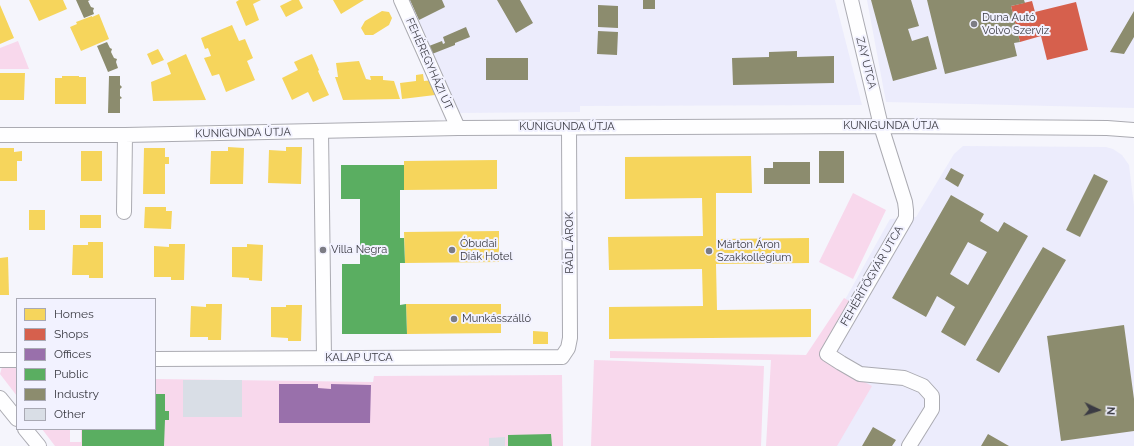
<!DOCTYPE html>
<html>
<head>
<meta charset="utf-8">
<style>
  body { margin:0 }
  #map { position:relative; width:1134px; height:446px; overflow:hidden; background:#f5f5fc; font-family:Raleway,sans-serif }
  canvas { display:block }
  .legend { position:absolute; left:16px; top:298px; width:140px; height:132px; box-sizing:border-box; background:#f2f2ff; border:1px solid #a9a9b4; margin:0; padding:5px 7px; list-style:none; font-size:12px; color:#3b3b43 }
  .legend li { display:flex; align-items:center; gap:8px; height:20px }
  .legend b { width:20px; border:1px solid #a9a9b4 }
  .north { position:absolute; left:1078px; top:390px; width:40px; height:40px; -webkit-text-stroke:3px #f2f2ff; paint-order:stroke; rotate:94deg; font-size:11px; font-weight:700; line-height:16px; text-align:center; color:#3b3b43 }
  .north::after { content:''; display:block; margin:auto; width:14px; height:18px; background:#3b3b43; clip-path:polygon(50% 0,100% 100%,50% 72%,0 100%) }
</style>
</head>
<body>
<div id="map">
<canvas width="1134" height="446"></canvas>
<ul class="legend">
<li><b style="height:11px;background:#f6d55c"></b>Homes</li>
<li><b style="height:11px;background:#d6604d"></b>Shops</li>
<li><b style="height:11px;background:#9970ab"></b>Offices</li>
<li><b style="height:11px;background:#5aae61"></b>Public</li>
<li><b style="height:11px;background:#8c8c6e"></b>Industry</li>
<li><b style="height:11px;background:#d9dee6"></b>Other</li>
</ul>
<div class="north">N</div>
</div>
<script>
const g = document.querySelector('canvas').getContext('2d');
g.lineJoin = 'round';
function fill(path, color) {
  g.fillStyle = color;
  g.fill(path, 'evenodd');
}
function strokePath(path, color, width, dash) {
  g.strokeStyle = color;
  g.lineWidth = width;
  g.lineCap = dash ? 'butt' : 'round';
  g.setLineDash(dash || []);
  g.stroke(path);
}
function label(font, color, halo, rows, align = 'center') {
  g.font = font + ' Raleway,sans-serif';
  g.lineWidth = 4;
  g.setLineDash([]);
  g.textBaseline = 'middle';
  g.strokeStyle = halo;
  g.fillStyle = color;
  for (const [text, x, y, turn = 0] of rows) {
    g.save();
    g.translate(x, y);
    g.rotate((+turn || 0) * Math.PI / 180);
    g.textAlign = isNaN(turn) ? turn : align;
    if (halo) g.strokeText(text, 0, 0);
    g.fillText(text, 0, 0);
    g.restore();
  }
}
const built = new Path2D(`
  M406,0H835L862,105L580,106V112L457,113Z
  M867,0H1134V108L886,102Z
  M963,146L1106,147L1113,149L1122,155L1129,165L1134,206V446H772L813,357L890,219L916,217L954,154Z`);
const green = new Path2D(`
  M18,41L29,69H0V48Z
  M853,193L886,210L853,279L819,262Z
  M844,298L851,302L830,364L872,386L837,446H766L771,360L610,358V351L806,355Z
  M594,360L764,366L761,446H591Z
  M2,367H17V396L0,374Z
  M562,375L563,446H55L42,429H70V442H81V429H155V379L373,382L374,376Z`);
const homes = new Path2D(`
  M29,0H63L67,9L39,21Z
  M239,0H261L253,4L259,20L246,26L236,2Z
  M292,0H299L303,8L286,17L280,6Z
  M333,0H364L341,14Z
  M0,5L14,38L0,44Z
  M382,11L389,12L392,18L389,25L373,35H365L361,28L365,21Z
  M99,14L109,39L81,51L70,27L77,24L76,22L92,16V17Z
  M232,25L239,41L245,39L253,58L247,61L255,80L226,92L219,74L212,76L204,58L211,56L208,48L205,49L201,38Z
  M158,49L164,60L152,65L147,54Z
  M186,54L206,100L153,101L151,82L171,74L167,63Z
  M312,54L319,70L318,71L329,95L313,102L308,92L292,100L282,78L298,70L294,62Z
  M359,61L366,79L371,80L370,76H383V80L394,81L400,99L343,100L335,77H338L336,63Z
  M0,73H25L24,100H0Z
  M423,74L424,81L433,80L435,95L402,99L400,83L416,81V75Z
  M62,76H79V77H86V104H55V78H62Z
  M228,147L244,148L243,184H210L211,151H228Z
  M286,147H302L301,184L268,183L269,150L286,151Z
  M0,148H14V152L22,151V161H17V181H0Z
  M144,148H165V157H169V164H165V194H143Z
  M81,151H102V181H81Z
  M751,156L752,193H716V239L809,238V263L716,264L717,310L811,309V337L609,339V307L703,306L702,269L609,270L608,237L703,236L702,198L625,199V157Z
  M497,160V189L404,190V161Z
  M145,207H166V211H172L171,229L144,228Z
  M29,210H45V230H29Z
  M80,215H101V228H80Z
  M499,231V262L405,263L404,232Z
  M88,242H103V278H89V275H72L73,245H88Z
  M169,244H185L184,280H171V277H154V246L169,247Z
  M247,244L263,245L262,281L249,280V278L232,277V247H247Z
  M8,257L9,295H0V258Z
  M206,304H222L221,340H208V337H190L191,306L206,307Z
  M406,304H501V333L407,334Z
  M286,305H302L301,341H288V338L271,337V307H286Z
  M533,331L548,332V344H533Z`);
const shops = new Path2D(`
  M1032,1L1035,12L1076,2L1088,50L1047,60L1041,36L1020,42L1011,6Z`);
const offices = new Path2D(`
  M279,384H318V388L331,389V384L371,385L370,423H279Z`);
const public = new Path2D(`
  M341,165H404V190H400V238H404L405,263H400V305L406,304L407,334H342V264H360V199H341Z
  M155,394H165V411H169V420H165L164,446H82V429H155Z
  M551,434L552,446H508V435Z`);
const industry = new Path2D(`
  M76,0H90L88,1L91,7L94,8L93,11L94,14L84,18Z
  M410,0H442L445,7L419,20Z
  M497,0H520L533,23L516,33Z
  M643,0H655V9H643Z
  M871,0H911L919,26L908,29L912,41L928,36L937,69L893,81Z
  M927,0H1024L1025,3L1011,6L1020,42L1014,43L1017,56L945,74Z
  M598,5L618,6V28L598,27Z
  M1134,11V37L1124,54L1110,52Z
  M466,27L470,37L455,43V45L432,54L429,46L442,41L443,44L445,43L443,37Z
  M598,31L618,32L617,55L597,54Z
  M107,42L110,48L112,49L111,52L114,58L117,59L116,62L118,68L108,72L97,46Z
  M797,51V57L834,56V83L733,85L732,58L769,57V52Z
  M486,58H528V80H486Z
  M109,76H120V85L122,87L120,89V96L122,98L120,99V113H108Z
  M819,151H844V183H819Z
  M773,162H810V184H764V168H773Z
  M951,168L964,175L958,187L945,179Z
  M1094,174L1108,181L1080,237L1066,230Z
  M951,195L984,214L980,221L998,232L1004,222L1028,236L965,346L941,332L955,307L937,296L926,317L892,298ZM968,242L987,252L968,285L950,274Z
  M1043,247L1066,260L999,373L976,360Z
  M1124,325L1134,399V431L1061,441L1047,336Z
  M873,427L896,440L892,446H862Z
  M988,434L1009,446H981Z`);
const building = new Path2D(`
  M183,380H242V417H183Z
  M505,437V446H489V438Z`);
const minor = new Path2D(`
  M401,0L458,128
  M851,0L881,126L905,202L906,210V218L827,354L841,363L860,374L904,378L923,386L932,396V409L909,446
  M321,131L324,358
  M0,135H125L458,128L881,126L1107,128L1134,130
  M124,212L125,135
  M155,359L562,357L568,348L570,338L569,128
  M0,360H17
  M0,398L17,419
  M25,429L39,446`);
const markers = [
  [974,24,4,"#7c7c84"],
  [323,250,4,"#7c7c84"],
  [452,250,4,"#7c7c84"],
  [709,251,4,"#7c7c84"],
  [454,319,4,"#7c7c84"]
];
const poiNames = [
  ["Duna Autó",982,18],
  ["Volvo Szerviz",982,31],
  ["Óbudai",460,244],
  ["Diák Hotel",460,257],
  ["Márton Áron",717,245],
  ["Szakkollégium",717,258],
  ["Villa Negra",331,250],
  ["Munkásszálló",462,319]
];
const streetNames = [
  ["ZAY UTCA",866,63,76],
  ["FEHÉREGYHÁZI ÚT",429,64,66],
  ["KUNIGUNDA ÚTJA",891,126],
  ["KUNIGUNDA ÚTJA",567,127],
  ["KUNIGUNDA ÚTJA",243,133,-1],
  ["RÁDL ÁROK",570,243,-90],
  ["FEHÉRÍTŐGYÁR UTCA",872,276,-60],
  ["KALAP UTCA",359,358]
];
fill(built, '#ececfc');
fill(green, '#f8d8ec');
fill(homes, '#f6d55c');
fill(shops, '#d6604d');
fill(offices, '#9970ab');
fill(public, '#5aae61');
fill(industry, '#8c8c6e');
fill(building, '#d9dee6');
strokePath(minor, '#ababb2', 16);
strokePath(minor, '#fefeff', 14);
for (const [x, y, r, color] of markers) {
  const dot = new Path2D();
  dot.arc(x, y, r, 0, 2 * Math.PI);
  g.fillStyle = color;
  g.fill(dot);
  strokePath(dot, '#f2f2ff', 1.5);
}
label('11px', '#3b3b43', '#f2f2ff', poiNames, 'left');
label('11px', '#3b3b43', '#f2f2ff', streetNames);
</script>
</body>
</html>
